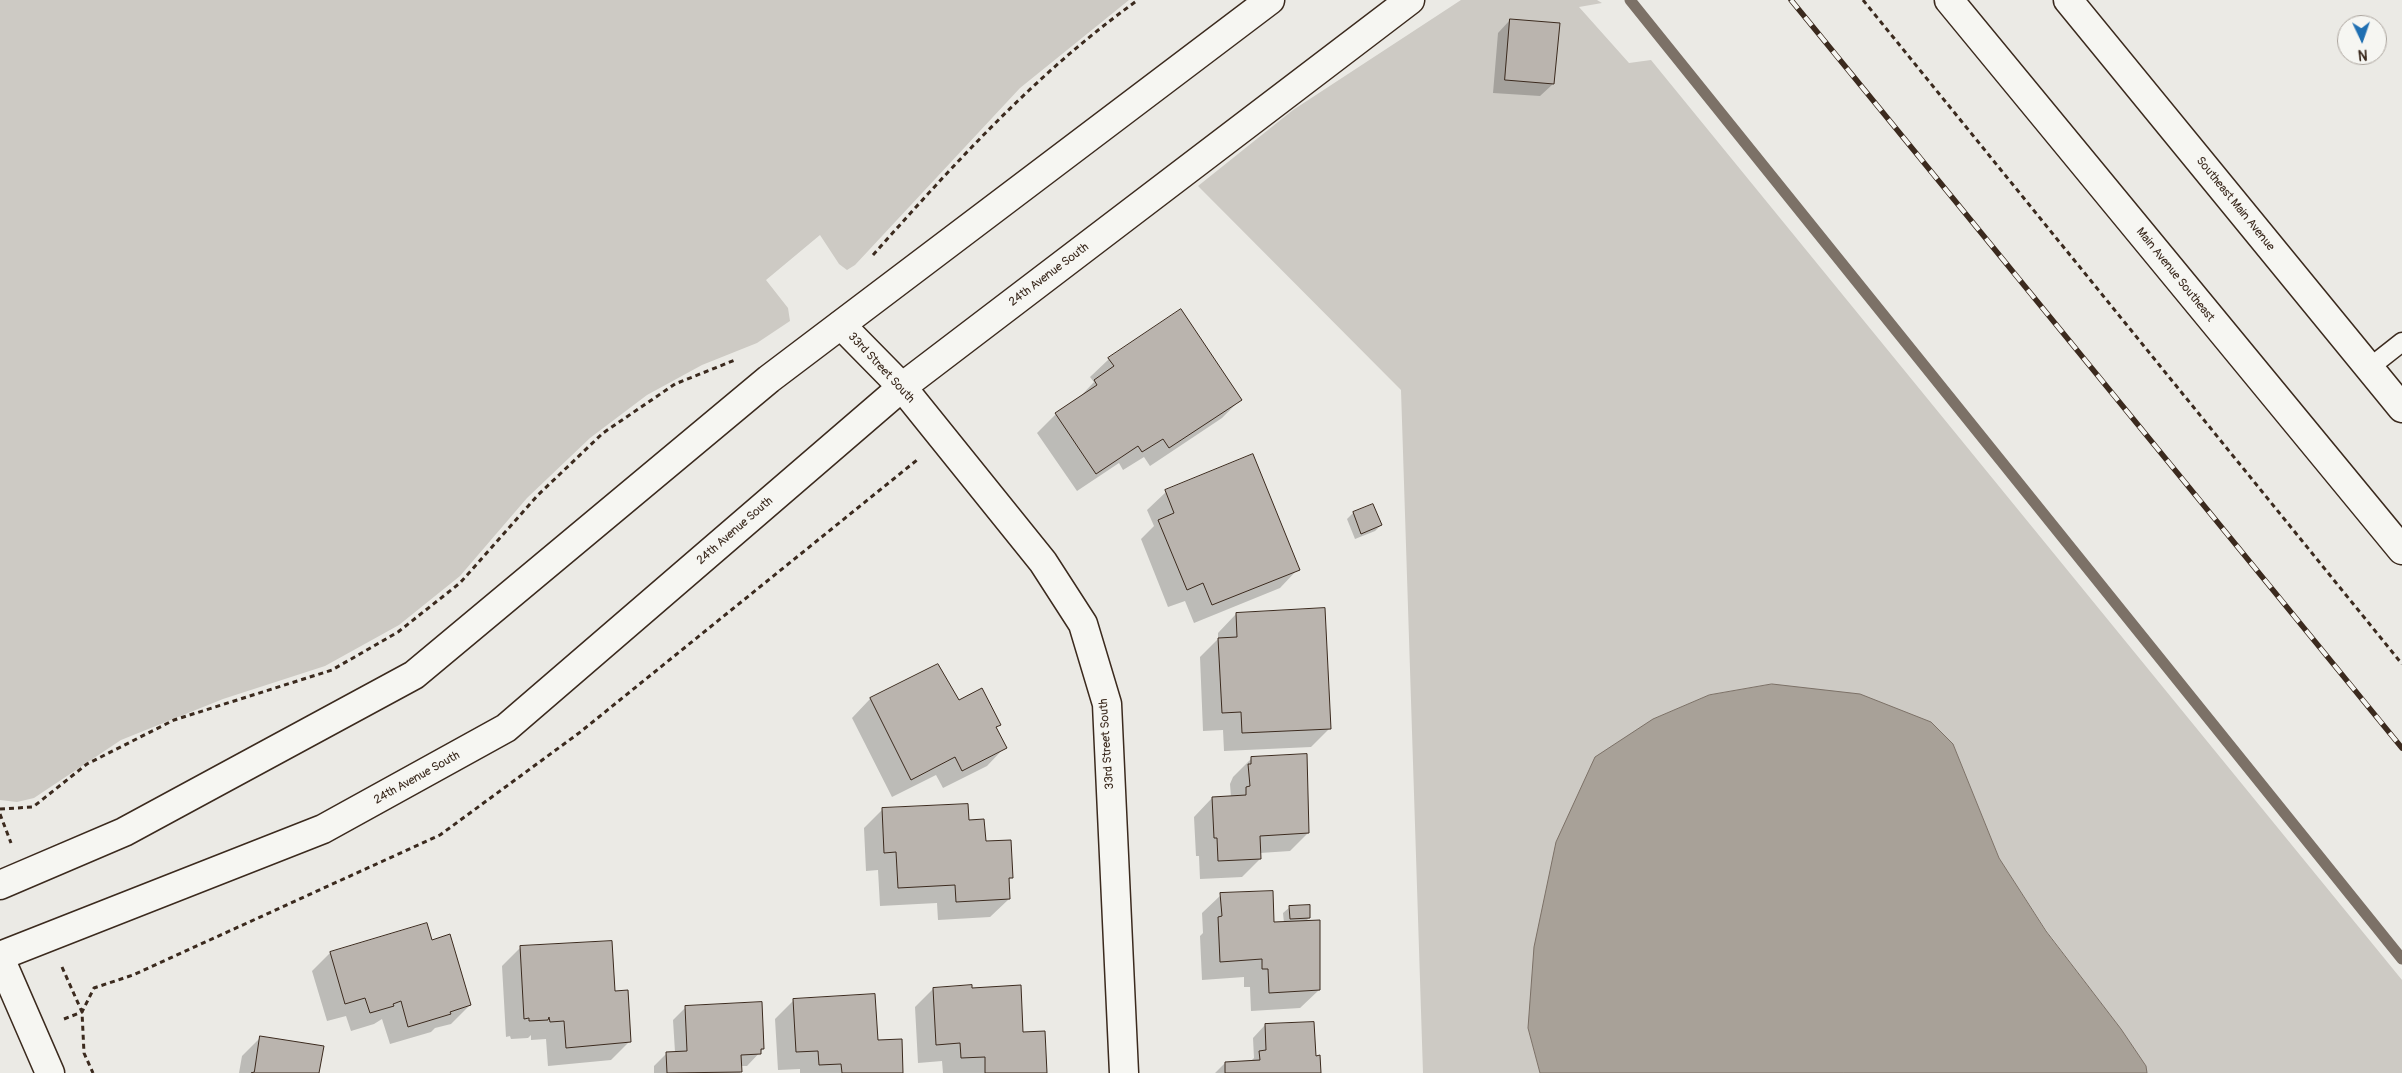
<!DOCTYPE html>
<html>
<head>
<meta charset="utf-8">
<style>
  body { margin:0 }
  #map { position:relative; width:2402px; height:1073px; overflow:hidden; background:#ebeae5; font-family:Pangolin,sans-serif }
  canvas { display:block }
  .north { position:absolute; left:2337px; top:15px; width:50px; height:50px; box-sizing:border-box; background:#f6f6f2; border:1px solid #aba49d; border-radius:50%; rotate:177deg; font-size:14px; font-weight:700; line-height:20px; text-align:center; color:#3b2a1e }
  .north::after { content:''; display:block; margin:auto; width:18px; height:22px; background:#1f6fb2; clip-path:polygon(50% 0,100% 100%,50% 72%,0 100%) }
</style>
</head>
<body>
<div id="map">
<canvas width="2402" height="1073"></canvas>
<div class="north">N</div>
</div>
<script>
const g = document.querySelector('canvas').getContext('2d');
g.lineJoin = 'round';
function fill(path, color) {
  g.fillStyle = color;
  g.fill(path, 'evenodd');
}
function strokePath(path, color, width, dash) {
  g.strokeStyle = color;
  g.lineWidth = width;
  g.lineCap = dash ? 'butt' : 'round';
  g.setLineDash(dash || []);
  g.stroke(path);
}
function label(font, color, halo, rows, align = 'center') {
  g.font = font + ' Pangolin,sans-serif';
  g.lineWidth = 5;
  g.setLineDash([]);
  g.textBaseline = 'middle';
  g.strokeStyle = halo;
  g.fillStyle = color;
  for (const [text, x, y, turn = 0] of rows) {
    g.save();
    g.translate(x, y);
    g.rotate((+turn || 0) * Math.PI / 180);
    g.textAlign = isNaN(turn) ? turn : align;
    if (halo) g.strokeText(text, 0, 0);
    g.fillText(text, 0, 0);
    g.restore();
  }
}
const green = new Path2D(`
  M0,0H1129L1020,88L855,265L847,270L839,264L820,235L766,280L788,308L790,321L757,343L702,365L647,395L590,438L527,498L460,576L399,625L325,666L223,699L121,740L34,798L17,802L0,800Z
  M1461,0H1597L1602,3L1579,7L1629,63L1651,60L2402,980V1073H2147L2146,1066L2121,1029L2046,930L1999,858L1953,744L1772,684L1709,695L1653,719L1528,1028L1540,1073H1423L1401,390L1198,186L1293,110Z`);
const water = new Path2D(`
  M1772,684L1860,694L1931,722L1953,744L1999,858L2046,931L2121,1029L2146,1066L2147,1073H1540L1528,1028L1534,947L1556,842L1595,757L1653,719L1709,695Z`);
const shadow = new Path2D(`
  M1510,20L1553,84L1540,96L1493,93L1498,33Z
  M1109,359L1241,399L1222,418L1150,466L1144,457L1123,470L1119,463L1077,491L1037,433L1056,414L1077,400L1094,382L1090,377Z
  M1166,492L1298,569L1280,588L1194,623L1185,601L1168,607L1141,539L1154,526L1147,510Z
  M1373,506L1381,525L1375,531L1355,539L1347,519L1353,513Z
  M1236,614L1330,728L1311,747L1224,751L1223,730L1203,731L1200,657L1218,639V633Z
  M937,665L958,702L999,725L996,728L1005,747L987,766L943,788L936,775L892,797L852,718L870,699Z
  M1251,759L1308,833L1290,851L1260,853V859L1242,877L1200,879L1199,856H1196L1194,817L1212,798L1231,797L1230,784L1233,777Z
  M883,809L967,821L1011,877L1008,881L1009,899L990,917L938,920L937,903L880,906L878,870L866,871L864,828Z
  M1221,895L1273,923H1284L1283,913L1290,907L1309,918L1305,922L1319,990L1300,1008L1251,1011L1250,987H1244V977L1202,980L1200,936L1203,933L1202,913Z
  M431,941L470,1005L451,1024L435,1028L431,1032L390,1044L382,1019L374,1024L351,1031L346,1016L327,1021L312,971L330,953Z
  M521,947L614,992L630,1041L611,1060L548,1066L546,1039L531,1040V1035L528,1038L511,1039L510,1036L506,1037L502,966Z
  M1019,987L1022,1034L1046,1073H943L942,1061L918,1063L915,1007L933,989Z
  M794,1000L902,1073H800V1069L778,1070L775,1019Z
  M686,1007L763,1049L747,1066H741L740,1073H654V1066L667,1053L675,1052L673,1020Z
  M1265,1025L1315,1057L1319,1073H1215L1225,1063L1250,1062L1254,1058L1253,1038Z
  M261,1037L318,1073H239L242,1056Z`);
const stream = new Path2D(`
  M1630,0L2402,959`);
const building = new Path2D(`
  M1510,19L1560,23L1554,84L1505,80Z
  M1181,309L1242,400L1169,448L1163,439L1142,452L1138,446L1096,474L1055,413L1097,385L1094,380L1114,366L1108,358Z
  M1253,454L1300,570L1212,605L1203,583L1187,590L1158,520L1174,513L1165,490Z
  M1373,504L1382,525L1361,534L1353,512Z
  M1325,608L1331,729L1242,733L1241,712L1222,713L1218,638L1237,637L1236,613Z
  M938,664L959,700L982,688L1001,725L996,727L1007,748L962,771L955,757L911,780L870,698Z
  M1307,754L1309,833L1260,836L1261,859L1218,861L1217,838H1214L1212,797L1246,795V787L1250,786L1248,764H1251V757Z
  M968,804L969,820L984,819L986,841L1011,840L1013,878H1009L1010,899L956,902L955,885L898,888L896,852L884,853L882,808Z
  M1273,891L1274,922L1320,920V990L1269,993L1268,969H1262V959L1220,962L1218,917L1222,916L1220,893Z
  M1310,905V918L1290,919L1289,906Z
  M427,923L432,940L450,934L471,1005L450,1012L451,1014L408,1027L401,1001L393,1004L394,1006L370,1013L365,998L345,1004L330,952Z
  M612,941L615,991L628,990L631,1042L566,1048L564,1021L550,1022L549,1017L548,1020L529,1021V1018L524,1019L520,946Z
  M972,985V988L1021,985L1023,1032L1045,1031L1047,1073H985V1057L961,1058L960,1043L936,1045L933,988Z
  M875,994L878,1040L902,1039L903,1073H842L841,1064L819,1065L818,1051L796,1052L793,999Z
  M762,1002L764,1049H761V1054L741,1055L742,1072L667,1073L666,1052L687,1051L685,1006Z
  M1314,1022L1316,1056L1320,1055L1321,1073H1225V1062L1260,1060L1259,1051L1266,1050L1265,1024Z
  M260,1036L324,1046L319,1073H251L254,1072Z`);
const path = new Path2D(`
  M1863,0L2402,664
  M873,255C955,163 1037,72 1138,0
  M0,809L33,807L87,764L174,720L332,670L398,632L460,583L538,495L603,433L675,384L735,360
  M0,814L11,843
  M62,967L82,1012L84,1053L93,1073
  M64,1019L82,1012L94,988L133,975L440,835L579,733L917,460`);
const lane = new Path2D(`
  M2369,368L2402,342`);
const street = new Path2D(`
  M841,325L902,387L1043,562L1083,624L1107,704L1124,1073`);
const secondary = new Path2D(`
  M0,958L50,1073`);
const primary = new Path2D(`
  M1949,0L2402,550
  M2068,0L2402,408
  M0,885L124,832L414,675L769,379L1270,0
  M0,956L323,829L506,728L902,387L1410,0`);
const rail = new Path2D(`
  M1791,0L2402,748`);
const streetNames = [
  ["Southeast Main Avenue",2235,204,51],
  ["24th Avenue South",1049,275,-37],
  ["Main Avenue Southeast",2175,275,51],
  ["33rd Street South",881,368,47],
  ["24th Avenue South",735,531,-41],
  ["33rd Street South",1107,744,-94],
  ["24th Avenue South",417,778,-29]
];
fill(green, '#cdcac4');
fill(water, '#a8a198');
strokePath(water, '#7c7167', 1);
fill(shadow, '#0003');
strokePath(stream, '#7c7167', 11);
fill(building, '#bab4ae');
strokePath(building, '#3b2a1e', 1);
strokePath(lane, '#3b2a1e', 21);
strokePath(street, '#3b2a1e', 31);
strokePath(secondary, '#3b2a1e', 31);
strokePath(primary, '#3b2a1e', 31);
strokePath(path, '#3b2a1e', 3, [5, 4]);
strokePath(lane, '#f6f6f2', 18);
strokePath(street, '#f6f6f2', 28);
strokePath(secondary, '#f6f6f2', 28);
strokePath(primary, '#f6f6f2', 28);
strokePath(rail, '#3b2a1e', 5.5);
strokePath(rail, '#f6f6f2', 4, [11]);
label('12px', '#3b2a1e', '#f6f6f2', streetNames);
</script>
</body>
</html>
